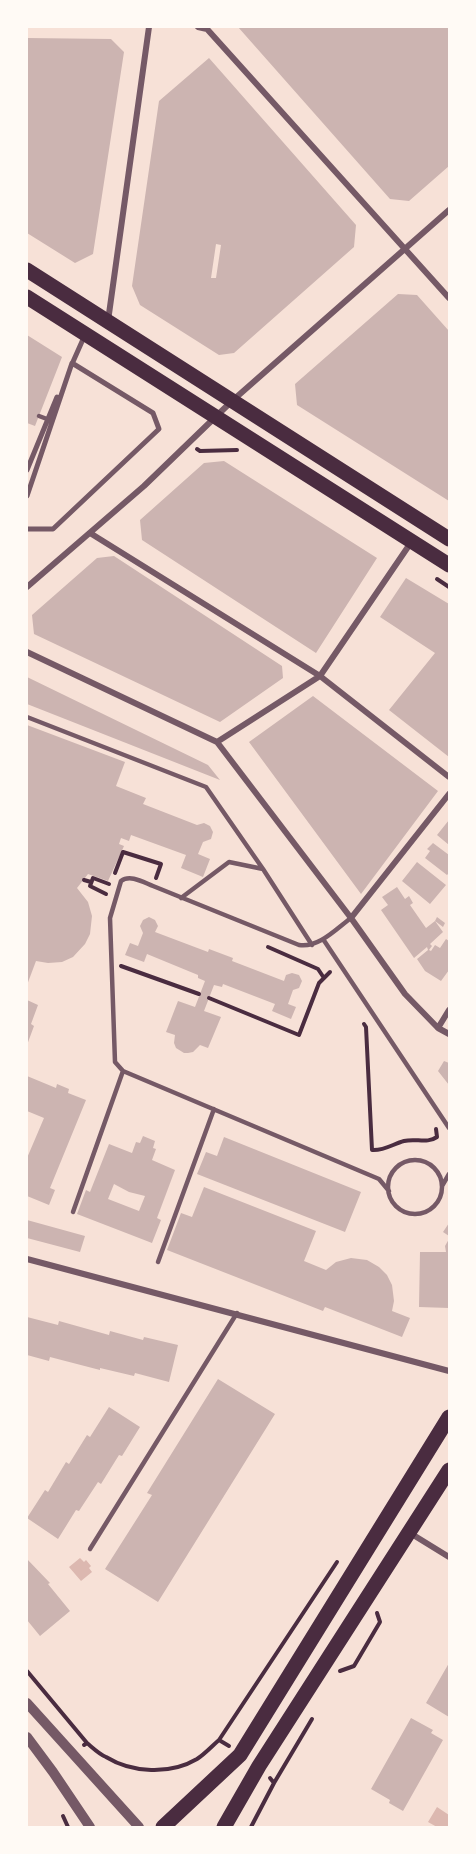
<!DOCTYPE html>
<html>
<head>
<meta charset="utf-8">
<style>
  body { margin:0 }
  #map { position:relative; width:476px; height:1854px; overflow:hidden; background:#f7e1d7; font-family:"Sofia Sans Condensed",sans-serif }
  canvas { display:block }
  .frame { position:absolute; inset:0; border:28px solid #fffaf5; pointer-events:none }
</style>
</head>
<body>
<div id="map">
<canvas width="476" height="1854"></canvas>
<div class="frame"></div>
</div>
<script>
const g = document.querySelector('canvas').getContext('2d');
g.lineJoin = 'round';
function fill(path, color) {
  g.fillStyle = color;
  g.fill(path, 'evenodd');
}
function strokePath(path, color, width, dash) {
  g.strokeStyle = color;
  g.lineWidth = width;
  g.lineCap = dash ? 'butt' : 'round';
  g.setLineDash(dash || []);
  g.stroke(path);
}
const water = new Path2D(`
  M80,1558L84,1562L86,1560L91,1566L89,1568L92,1572L81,1581L69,1567Z
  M437,1807L449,1815V1827H437L428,1822Z`);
const building = new Path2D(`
  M238,27H449V166L409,201L390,199Z
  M27,38L111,39L124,52L93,254L75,263L27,233Z
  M209,58L356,225L354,247L234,353L219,355L140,305L132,286L159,101ZM216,244L221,245L216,278H211Z
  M398,294L417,295L449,331V501L297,405L295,384Z
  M27,335L62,357L35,426L27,423Z
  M224,461L377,558L316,653L142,540L140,520L204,463Z
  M114,556L282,666L283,678L220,722L34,634L32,615L97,558Z
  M406,578L449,604V757L389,710L435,653L380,617Z
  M27,677L208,765L220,780L27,704Z
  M313,696L438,791L361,894L249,742Z
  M27,725L125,762L116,786L146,798L143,804L197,825L204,823L210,826L213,832L211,839L203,842L198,854L210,859L203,877L181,868L186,855L131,835L129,841L121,838L119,844L124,846L108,881L88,874L77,888L88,902L92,916L90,934L85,944L73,957L62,962L48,963L36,961L27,985Z
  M449,820V845L437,835Z
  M433,843L449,855V873L447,875L425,858L430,851L427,849Z
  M417,862L446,885L430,904L402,881Z
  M397,887L405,899L409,896L413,903L410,905L426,928L435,921L443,932L430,944L432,946L429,950L431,951L435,945L440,948L446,939L449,941V970L441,981L425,971L417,959L428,950L427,947L414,958L381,910L388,905L382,897Z
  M149,917L155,920L158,926L155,932L208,952L209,949L233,958L232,961L284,981L286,975L292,973L299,975L302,981L299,988L293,990L288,1004L296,1007L291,1019L272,1011L275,1004L223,984L222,987L214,985L204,1011L221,1017L208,1048L200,1045L193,1052L188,1053H184L176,1048L174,1043L175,1035L166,1032L178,1001L195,1007L205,981L198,978V975L147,954L144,962L125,955L130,943L138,946L143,933L140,926L143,920Z
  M437,917L445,923L443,927L435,921Z
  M27,1000L38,1005L31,1024L34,1026L27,1045Z
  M444,1061L449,1063V1085L438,1071Z
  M27,1076L56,1088L57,1084L69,1089L68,1093L86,1100L50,1188L55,1190L49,1205L27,1196V1158L44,1118L27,1111Z
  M143,1136L155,1141L153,1148L156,1149L152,1160L175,1170L157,1218L161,1220L152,1243L77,1214L86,1190L90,1192L109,1144L132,1153L136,1142L140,1143ZM114,1184L129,1192L145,1196L139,1211L108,1199Z
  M224,1137L361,1192L345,1232L197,1174L206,1152L217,1156Z
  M204,1187L316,1231L304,1261L326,1270L336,1262L351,1258L367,1260L379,1267L387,1275L392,1285L394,1301L392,1311L410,1318L402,1337L325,1307L323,1311L167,1250L181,1213L192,1217Z
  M27,1220L85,1236L80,1252L27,1238Z
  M449,1223V1236L443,1232Z
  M449,1239V1308L419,1307L420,1252H446L445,1246Z
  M27,1317L58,1325L59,1321L109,1335L110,1331L143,1340L144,1337L178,1345L169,1382L135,1373L134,1376L100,1368V1370L50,1357L49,1361L27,1355Z
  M218,1379L275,1414L158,1602L105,1569L152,1495L147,1493Z
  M109,1407L140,1427L122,1456L119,1455L101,1484L98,1482L79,1511L76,1510L58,1539L27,1518L45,1490L48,1492L66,1462L69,1464L87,1435L90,1437Z
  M27,1559L50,1583L48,1584L70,1611L40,1636L27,1620Z
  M449,1663V1717L426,1703Z
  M411,1718L433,1730L431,1733L443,1740L403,1811L389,1803L390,1800L371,1789Z`);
const path = new Path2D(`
  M197,449L200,451L237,450
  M437,579L449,587
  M115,873L123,852L161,864L156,878
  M84,880L91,882
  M106,894L90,886L93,878L109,884
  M268,947L318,969L324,978
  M121,966L199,994
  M209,998L299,1035L319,983L330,972
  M364,1024L366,1027L372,1150C384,1151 393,1144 404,1141C416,1138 427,1144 437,1137L436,1129
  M27,1671L87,1743
  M340,1671L354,1666L380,1622L377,1613
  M219,1740L337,1562
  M84,1745L87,1743C93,1748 99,1754 106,1757C132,1773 170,1775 197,1759C205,1754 212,1746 219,1740L229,1746
  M274,1783L312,1719
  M63,1816L68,1827
  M251,1827L274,1783L270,1778`);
const service = new Path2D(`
  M39,416L47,419
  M27,717L206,787L263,869
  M181,898L229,862L263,869L312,945
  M351,918C336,929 319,948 299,945L153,886C143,882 130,874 121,881L110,918L115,1062L123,1071L379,1179L389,1191
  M323,939L449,1128
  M388 1187a27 27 0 1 1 54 0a27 27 0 1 1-54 0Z
  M442,1186L449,1174
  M73,1212L123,1071
  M158,1262L214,1109
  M90,1549L237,1313`);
const pedestrian = new Path2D(`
  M72,364L84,337
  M27,470L57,397
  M27,496L72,363L153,413L159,429L53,529H27`);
const minor = new Path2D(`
  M198,27L207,29L449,298
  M108,321L149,27
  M90,533L320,676L449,777
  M27,587L144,486L232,401L449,210
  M27,652L217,742L351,918L405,994L438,1028L449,1034
  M217,742L320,676L412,541
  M351,918L449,794
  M438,1028L449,1010
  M27,1259L449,1371
  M410,1533L449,1557`);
const tertiary = new Path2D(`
  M27,1703L139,1827
  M27,1737L53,1772L90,1827`);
const primary = new Path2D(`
  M27,270L449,539
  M27,297L449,565
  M163,1827L240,1755L449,1417
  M224,1827L259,1766L449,1470`);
fill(water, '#dcb8b0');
fill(building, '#ccb4b1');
strokePath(path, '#4a2c40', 4);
strokePath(service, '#755966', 4.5);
strokePath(pedestrian, '#755966', 5);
strokePath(minor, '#755966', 6);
strokePath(tertiary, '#755966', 10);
strokePath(primary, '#4a2c40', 15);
</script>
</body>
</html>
